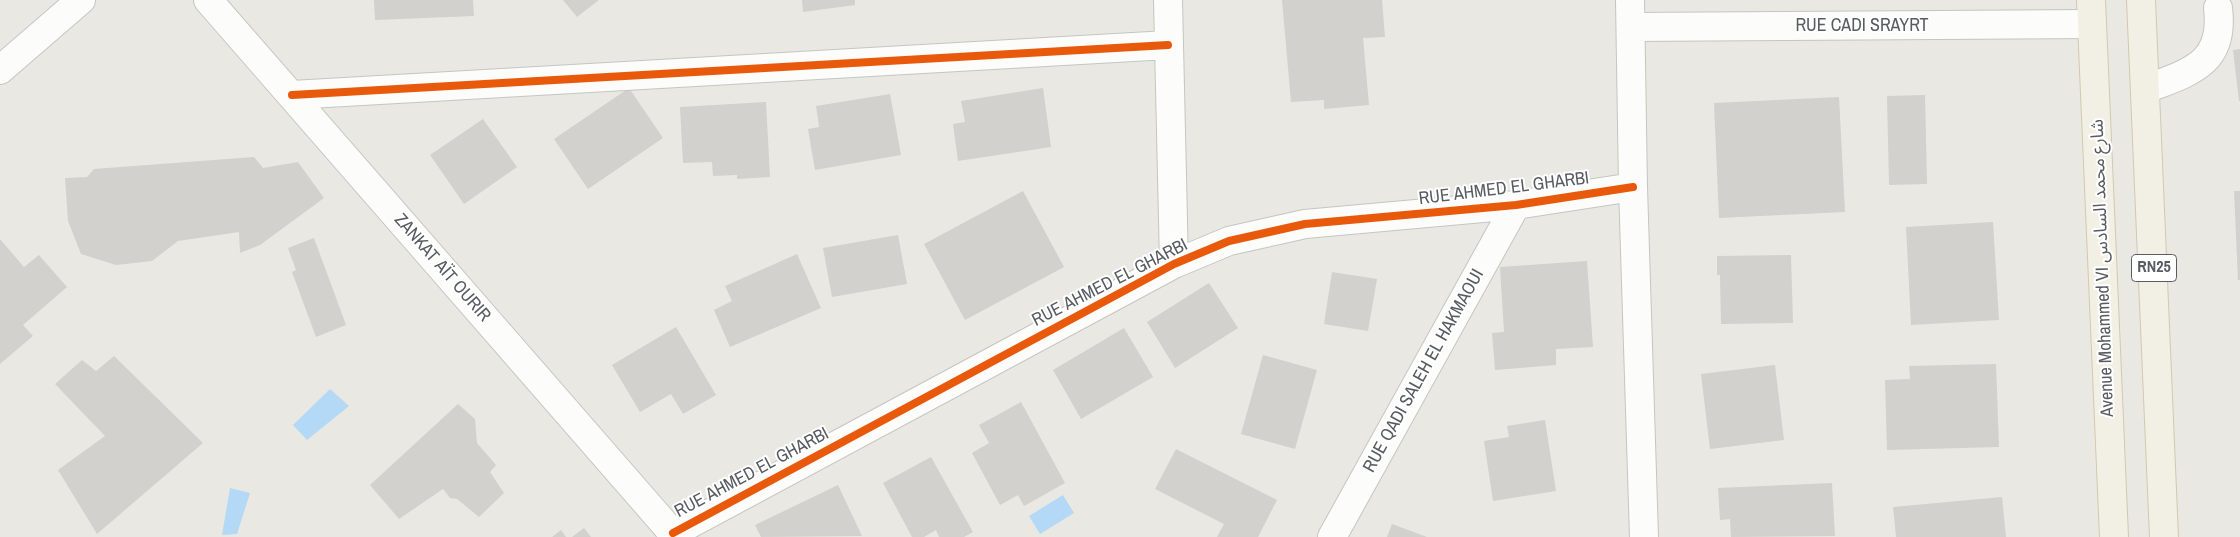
<!DOCTYPE html>
<html>
<head>
<meta charset="utf-8">
<style>
  body { margin:0 }
  canvas { display:block; background:#e9e8e2 }
</style>
</head>
<body>
<canvas width="2240" height="537"></canvas>
<script>
const g = document.querySelector('canvas').getContext('2d');
g.lineJoin = 'round';
function fill(path, color) {
  g.fillStyle = color;
  g.fill(path, 'evenodd');
}
function strokePath(path, color, width, dash) {
  g.strokeStyle = color;
  g.lineWidth = width;
  g.lineCap = dash ? 'butt' : 'round';
  g.setLineDash(dash || []);
  g.stroke(path);
}
function label(font, color, halo, rows, align = 'center') {
  g.font = font + ' "Archivo Narrow","Noto Sans Arabic",sans-serif';
  g.lineWidth = 4;
  g.setLineDash([]);
  g.textBaseline = 'middle';
  g.strokeStyle = halo;
  g.fillStyle = color;
  for (const [text, x, y, turn = 0] of rows) {
    g.save();
    g.translate(x, y);
    g.rotate((+turn || 0) * Math.PI / 180);
    g.textAlign = isNaN(turn) ? turn : align;
    if (halo) g.strokeText(text, 0, 0);
    g.fillText(text, 0, 0);
    g.restore();
  }
}
const water = new Path2D(`
  M330,389L349,406L307,440L293,425Z
  M230,488L250,493L237,534L222,535Z
  M1063,495L1074,513L1040,534L1029,516Z`);
const building = new Path2D(`
  M374,0H473L474,16L375,20Z
  M563,0H599L577,17Z
  M802,0H855V5L803,12Z
  M1282,0H1382L1385,37L1363,38L1369,105L1324,109V100L1291,102Z
  M2240,49V101H2239L2233,50Z
  M629,88L663,138L588,189L554,139Z
  M1043,88L1051,147L958,161L953,124L965,122L961,101Z
  M890,94L901,155L815,170L808,129L819,127L816,106Z
  M1925,95L1927,184L1889,185L1887,96Z
  M1839,97L1845,212L1719,218L1714,103Z
  M766,102L770,177L737,179V175L713,176L712,162L683,163L680,107Z
  M483,119L517,167L464,204L430,155Z
  M254,157L263,168L298,162L324,198L260,245L240,253L239,232L178,241L152,261L116,265L81,254L68,221L65,178L87,177L94,169Z
  M1023,191L1064,267L965,320L924,244Z
  M2234,191H2240V280H2238Z
  M1993,222L1999,320L1911,325L1906,227Z
  M898,235L907,284L832,297L823,248Z
  M314,238L346,325L316,337L292,272L296,270L288,248Z
  M0,239L24,267L39,255L67,287L23,325L33,336L0,364Z
  M797,254L821,308L730,347L714,310L732,301L725,286Z
  M1791,255L1793,323L1721,324L1720,275H1717V256Z
  M1587,261L1593,347L1556,349V365L1495,370L1492,333L1504,332L1500,267Z
  M1332,272L1377,279L1368,331L1324,324Z
  M1209,283L1238,328L1175,368L1147,322Z
  M676,327L716,395L683,414L671,394L640,412L612,365Z
  M1124,328L1153,377L1081,419L1053,370Z
  M1263,355L1317,370L1295,449L1241,434Z
  M114,356L203,443L97,534L58,470L105,436L55,384L82,360L96,371Z
  M1996,364L1999,447L1887,450L1885,380L1910,379L1909,366Z
  M1775,365L1784,440L1710,449L1701,374Z
  M1021,402L1065,483L1024,506L1018,495L1000,505L972,453L989,443L979,425Z
  M458,404L475,419L477,443L496,465L490,472L504,493L479,517L457,499L450,498L443,489L399,519L370,485Z
  M1545,420L1556,491L1493,501L1484,441L1509,437L1507,426Z
  M1176,449L1277,500L1258,537H1217L1224,524L1155,489Z
  M931,457L973,532L964,537H939L936,530L924,537H912L883,483Z
  M1832,483L1835,536L1731,537L1730,519L1720,520L1718,488Z
  M838,485L862,536L761,537L755,525Z
  M2002,497L2006,537H1896L1893,507Z
  M1392,524L1427,537H1387Z
  M584,528L591,537H572Z
  M561,530L566,537H552Z`);
const minor = new Path2D(`
  M208,0L676,537
  M1168,0L1174,264
  M1630,0L1633,187L1644,537
  M1631,27L2092,24
  M0,70L81,0
  M2146,89C2190,72 2225,64 2218,8
  M292,95L1168,45
  M673,533L1174,264L1229,241L1305,224L1516,205L1633,187
  M1332,537L1516,205`);
const major = new Path2D(`
  M2091,0L2114,537
  M2141,0L2164,537`);
const cycleway = new Path2D(`
  M292,95L1168,45
  M673,533L1174,264L1229,241L1305,224L1516,205L1633,187`);
const shields = [
  [2154,268,45]
];
const shieldNames = [
  ["RN25",2154,268]
];
const streetNames = [
  ["RUE CADI SRAYRT",1862,26],
  ["RUE AHMED EL GHARBI",1504,189,-7],
  ["ZANKAT AÏT OURIR",442,268,49],
  ["Avenue Mohammed VI شارع محمد السادس",2103,268,-92],
  ["RUE AHMED EL GHARBI",1110,283,-27],
  ["RUE QADI SALEH EL HAKMAOUI",1424,371,-61],
  ["RUE AHMED EL GHARBI",752,473,-28]
];
fill(water, '#b3d9f6');
fill(building, '#d2d1cd');
strokePath(minor, '#c5c5c3', 30);
strokePath(major, '#d2c9ae', 30);
strokePath(minor, '#fcfcfb', 28);
strokePath(major, '#f2f0e5', 28);
strokePath(cycleway, '#e8590c', 8);
for (const [x, y, w] of shields) {
  const box = new Path2D();
  box.roundRect(x - w / 2, y - 13.5, w, 27, 4);
  g.fillStyle = '#fff';
  g.fill(box);
  strokePath(box, '#585c61', 1);
}
label('bold 16px', '#585c61', null, shieldNames);
label('18px', '#585c61', '#fff', streetNames);
</script>
</body>
</html>
